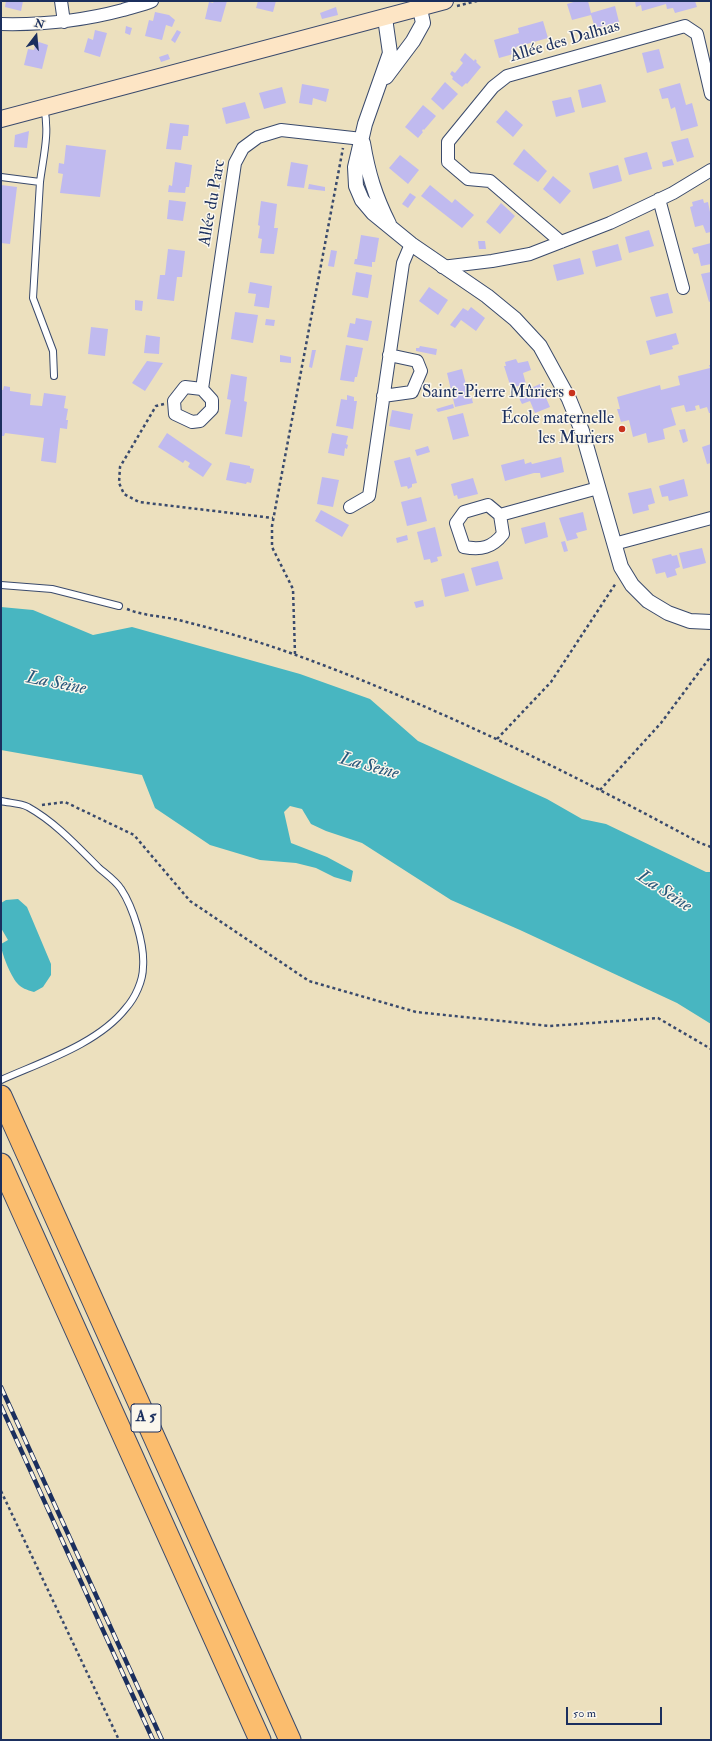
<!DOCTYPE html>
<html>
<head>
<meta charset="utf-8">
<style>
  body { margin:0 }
  #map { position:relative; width:712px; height:1741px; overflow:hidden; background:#ece0be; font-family:"IM FELL Double Pica",serif }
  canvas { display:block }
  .frame { position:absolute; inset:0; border:2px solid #1b2f5e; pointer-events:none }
  .north { position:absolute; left:16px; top:16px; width:40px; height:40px; -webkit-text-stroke:3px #fbf7ec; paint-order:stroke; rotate:16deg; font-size:11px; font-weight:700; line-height:16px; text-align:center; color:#1b2f5e }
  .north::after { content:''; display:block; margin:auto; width:14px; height:18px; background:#1b2f5e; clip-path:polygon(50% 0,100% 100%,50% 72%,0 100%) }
  .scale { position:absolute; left:566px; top:1707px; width:96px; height:18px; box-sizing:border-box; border:2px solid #1b2f5e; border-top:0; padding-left:5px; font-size:12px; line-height:14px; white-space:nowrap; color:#1b2f5e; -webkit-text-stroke:3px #fbf7ec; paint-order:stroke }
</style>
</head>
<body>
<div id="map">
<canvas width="712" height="1741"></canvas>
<div class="frame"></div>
<div class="north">N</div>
<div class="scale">50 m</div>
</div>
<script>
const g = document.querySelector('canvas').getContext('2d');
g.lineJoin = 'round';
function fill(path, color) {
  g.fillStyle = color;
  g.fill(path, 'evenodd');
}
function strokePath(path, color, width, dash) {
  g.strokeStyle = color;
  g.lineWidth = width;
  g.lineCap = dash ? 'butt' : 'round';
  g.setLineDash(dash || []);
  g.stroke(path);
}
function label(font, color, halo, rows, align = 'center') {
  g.font = font + ' "IM FELL Double Pica",serif';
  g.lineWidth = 3;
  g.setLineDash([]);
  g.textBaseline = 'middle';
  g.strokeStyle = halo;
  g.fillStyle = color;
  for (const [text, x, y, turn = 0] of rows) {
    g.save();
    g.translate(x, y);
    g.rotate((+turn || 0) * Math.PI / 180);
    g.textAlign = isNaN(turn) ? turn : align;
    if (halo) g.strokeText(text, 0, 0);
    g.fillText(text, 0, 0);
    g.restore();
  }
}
const water = new Path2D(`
  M1,607L33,610L93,635L132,627L300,674L370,699L418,741L547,799L582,819L606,824L706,872H711V1024L677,1003L520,930L451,900L362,843L326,831L311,824L302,809L290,806L284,812L291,843L327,857L353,871L351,882L334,877L316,868L296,863L260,860L210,845L155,808L142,775L1,750Z
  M18,899L27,907L51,964V975L43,987L34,992C27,990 21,988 17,983C11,976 1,953 1,944L8,940L1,928V903L6,900Z`);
const building = new Path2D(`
  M6,1H23L21,11L5,7Z
  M214,1H227L221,22L205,19L209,2L213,3Z
  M258,1H276L273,12L256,8Z
  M577,1H588L591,13L615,6L619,22L595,28L591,15L572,20L567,4Z
  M635,1H695L697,7L675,13L673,8L667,9L666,4L642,11L641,5L636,7Z
  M336,7L338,15L322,19L320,13Z
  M155,12L169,15L175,20L172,27L166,25L162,40L145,36L149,20L153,21Z
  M543,21L548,38L516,47L517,53L499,58L494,40L519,33L518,28Z
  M126,26L132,28L130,35L125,33Z
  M95,30L107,33L100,57L84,52L88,38L93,40Z
  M177,30L181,32L175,43L171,40Z
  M36,41L48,45L42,69L24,65L28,49L34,50Z
  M659,49L664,68L647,73L642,53Z
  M465,53L474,61L475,59L477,61L476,62L481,67L467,84L466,83L462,87L452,79L453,77L450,74L452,71L455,73L463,63L460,60Z
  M168,54L170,59L161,62L159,57Z
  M445,82L458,94L443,110L431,99Z
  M680,83L686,105L692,103L698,126L681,131L675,107L671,109L668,98L662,99L659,89Z
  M302,84L329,89L326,102L313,98L312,105L299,103Z
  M601,84L606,102L582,108L578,90Z
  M282,87L286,103L264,109L259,93Z
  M571,97L575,112L556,117L552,101Z
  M245,102L250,118L226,124L222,108Z
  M423,105L436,116L424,130L423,129L422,131L423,132L418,138L405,127Z
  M506,110L523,125L513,137L496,122Z
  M170,123L189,125L188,136H183L181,150L166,149Z
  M29,131L27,148L14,147L15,135Z
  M688,138L694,157L677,162L671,142Z
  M66,145L106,150L100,197L60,193L63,174L58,173L59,163L64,164Z
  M524,149L547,171L538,182L513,164Z
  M647,152L652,169L629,175L624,158Z
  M400,155L419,170L408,184L389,168Z
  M672,159L674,165L663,167L662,162Z
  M175,162L192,165L189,187H186L185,193L168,192L169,185L172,186Z
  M291,162L308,165L304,188L287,186Z
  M618,165L622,181L593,189L589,173Z
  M553,176L571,191L560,204L543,189Z
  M309,184L325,187V191L308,189Z
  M1,185L17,187L10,244L1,243Z
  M430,185L452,203L455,199L474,215L462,228L421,196Z
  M410,193L416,197L408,208L402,204Z
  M703,199L704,203L708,202L711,217V232L706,233L703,225L695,227L690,207L693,206L692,202Z
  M169,200L186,202L183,221L167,219Z
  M261,201L277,204L274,228H278L274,254L260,253L262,239L258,238L260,226L258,225Z
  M501,203L515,216L500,234L486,222Z
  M649,230L654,246L629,253L625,237Z
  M361,235L379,238L375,262H372V267L354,264L355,259H357Z
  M478,241H485L486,249H479Z
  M711,243V264L701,266L698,253L694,254L692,248Z
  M618,244L622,260L596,267L592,251Z
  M168,249L185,251L182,277H177L174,301L157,299L160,275H165Z
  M331,250L337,251L334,267L328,266Z
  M580,258L584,274L557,281L553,265Z
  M356,272L372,275L368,298L352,295Z
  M711,272V301L709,302L701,274Z
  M250,282L272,286L269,308L254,306L256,294L248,293Z
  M429,287L448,300L438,315L419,301Z
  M668,293L673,313L656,317L650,297Z
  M135,300L143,301L142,311L135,310Z
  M471,307L485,318L476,331L461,320L455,328L450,325L463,308L468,311Z
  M235,312L258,315L253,343L231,339Z
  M356,318L372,321L368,341L347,337L350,323L355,324Z
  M266,319L275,320L274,326L265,325Z
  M91,327L108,329L105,356L88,354Z
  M676,333L679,344L672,346L673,349L650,355L646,341Z
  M146,335L160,337L159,354L144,353Z
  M346,345L363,348L357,377H355L354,382L340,380Z
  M420,346L437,349L436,355L416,351V348H419Z
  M312,350H316L312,368L309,367Z
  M280,355L291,357V363L280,362Z
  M516,359L518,363L528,361L531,370L523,373L526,384L511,388L504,366H506L505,362Z
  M147,361L163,363L145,391L132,383Z
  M709,365H711V413H709L707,407L700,409L699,405L695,406L696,410L686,412L684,405L671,408L676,425L663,429L665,439L648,443L646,433L633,437L629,420L621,422L617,409H620L617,397L660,385L661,390L680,385L678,376L710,368Z
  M462,369L469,396L471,395L473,403L455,407L447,373Z
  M231,374L247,377L244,401L247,402L242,437L225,434L231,400L227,399Z
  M540,384L550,407L535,413L530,401L522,404L517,394Z
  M4,386L10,387V391L31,394L30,405L42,406L44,393L66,396L64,408L68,409L66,420H68L67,429L60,428L56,463L41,461L44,438L5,433L4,436H1V390H3Z
  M347,395L354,397V401H357L353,429L336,426L341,399L347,400Z
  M453,404L454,408L438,412L436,409Z
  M392,410L413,414L410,430L389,426Z
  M463,413L469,436L453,440L447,417Z
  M685,429L688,441L683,443L679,430Z
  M167,433L212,464L203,477L188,467L190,463L185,460L183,463L158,447Z
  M332,433L348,436L346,444L348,445L347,449L345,448L344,456L328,453Z
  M711,444V463L707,464L702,447Z
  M428,446L430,452L417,456L415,450Z
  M410,457L417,483L412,484V487L408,489L407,486L401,487L394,461Z
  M561,457L564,472L541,478L540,473H534L505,481L501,465L524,459L525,464L531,462L532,464Z
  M230,462L250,466V468L254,469L251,483L247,482L246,484L226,480Z
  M322,477L339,480L333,507L317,504Z
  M473,478L478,494L458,499L457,495L454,496L451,484Z
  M684,479L688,496L669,501L668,496L662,497L659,486Z
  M651,488L655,503L648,505L649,510L633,514L628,493Z
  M421,497L427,521L407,526L401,502Z
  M321,510L349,525L342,537L315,521Z
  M583,512L587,530L576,533L578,538L567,541L559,518Z
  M545,522L548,537L525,544L521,528Z
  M435,527L442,556L437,557L438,561L431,563L430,559L424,560L417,532Z
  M407,535L408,540L397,543L396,538Z
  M565,541L568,551L564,552L561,542Z
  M702,548L706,563L683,569L679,553Z
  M671,554L672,556L677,555L680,567L675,569L677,575L667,578L665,572L656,574L652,559Z
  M498,561L503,579L476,586L471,568Z
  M464,573L469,591L445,597L441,579Z
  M423,600L424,606L416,608L414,602Z`);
const path = new Path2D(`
  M457,6L477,1
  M164,404L156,406L120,467L119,483L124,494L139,502L273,518
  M127,609C144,616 162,616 179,620C218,630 258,641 296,655C436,706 569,772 700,843L711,847
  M295,654L293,589L272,547V526L343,148
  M497,739L551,682L616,583
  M600,790L661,723L711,656
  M42,805L65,802L134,835L190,901L309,981L416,1012L540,1025L550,1026L658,1018L711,1049
  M1,1491L119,1740`);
const service = new Path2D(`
  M1,177L40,182C43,158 50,132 44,108
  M40,182L33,298L53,351L54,376
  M1,585L52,589L119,606
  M1,801C9,803 20,803 28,807C55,822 77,846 99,868C106,874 116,881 121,889C133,907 145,945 143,967C143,981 135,998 126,1008C98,1044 41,1062 1,1080`);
const minor = new Path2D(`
  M61,1L64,22
  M1,24C43,25 82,21 123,10C132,7 143,5 152,1
  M659,199L683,288
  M561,242L490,181L468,179L448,162V142L493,87L507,76L685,26L697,34L711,94
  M442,267L492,261L530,254L610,223L673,193L711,170
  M202,389L185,387L174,401L175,414L192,422L200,421L212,409V400L202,389L235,163L243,148L258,137L281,130L362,139
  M383,396L412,392L421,371L417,361L389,355
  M488,505L500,515L503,534C492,548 481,550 464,547L456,523L464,512Z
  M350,507L369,496L403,263L411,244
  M500,515L598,488
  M614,544L711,518`);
const tertiary = new Path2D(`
  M385,18L390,53L365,124L355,167L356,186L362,200L373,213L411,244L487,296L515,319L540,346L569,399L582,431L621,567L632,585L648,601L668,613L690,621L711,622
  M386,77L413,41L423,23L420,9
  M363,143C368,173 375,196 389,224`);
const secondary = new Path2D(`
  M1,119L445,1`);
const motorway = new Path2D(`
  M1,1096L290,1740
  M1,1164L260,1740`);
const rail = new Path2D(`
  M1,1387L162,1740
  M1,1406L153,1740`);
const markers = [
  [572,393,4,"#c8321e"],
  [622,429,4,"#c8321e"]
];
const shields = [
  [146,1418,30]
];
const shieldNames = [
  ["A 5",146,1418]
];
const streetNames = [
  ["Allée des Dalhias",565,42,-16],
  ["Allée du Parc",213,203,-80]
];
const poiNames = [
  ["Saint-Pierre Mûriers",564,393],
  ["École maternelle",614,419],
  ["les Muriers",614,439]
];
const waterNames = [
  ["La Seine",56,684,11],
  ["La Seine",369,767,15],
  ["La Seine",664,892,33]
];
fill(water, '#48b6c1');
fill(building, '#c0baef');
strokePath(service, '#3a4a6c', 8);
strokePath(minor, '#3a4a6c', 14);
strokePath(tertiary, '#3a4a6c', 16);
strokePath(secondary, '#3a4a6c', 18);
strokePath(motorway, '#3a4a6c', 23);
strokePath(path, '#3a4a6c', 2.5, [3, 3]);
strokePath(service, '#fff', 6);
strokePath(minor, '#fff', 12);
strokePath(tertiary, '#fff', 14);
strokePath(secondary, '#fde5c5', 16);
strokePath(motorway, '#fbbd6e', 21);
strokePath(rail, '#1b2f5e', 4.5);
strokePath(rail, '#fbf7ec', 3, [9]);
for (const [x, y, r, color] of markers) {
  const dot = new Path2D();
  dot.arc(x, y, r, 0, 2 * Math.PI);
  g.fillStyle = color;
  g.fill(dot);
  strokePath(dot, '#fbf7ec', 1.5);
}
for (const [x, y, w] of shields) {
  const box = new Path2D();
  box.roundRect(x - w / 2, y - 14, w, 28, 3);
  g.fillStyle = '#fbf7ec';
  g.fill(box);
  strokePath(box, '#1b2f5e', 1);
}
label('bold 16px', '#1b2f5e', null, shieldNames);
label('17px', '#1b2f5e', '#fbf7ec', streetNames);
label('17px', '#1b2f5e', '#fbf7ec', poiNames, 'right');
label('italic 18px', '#28587c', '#fbf7ec', waterNames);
</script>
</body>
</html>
